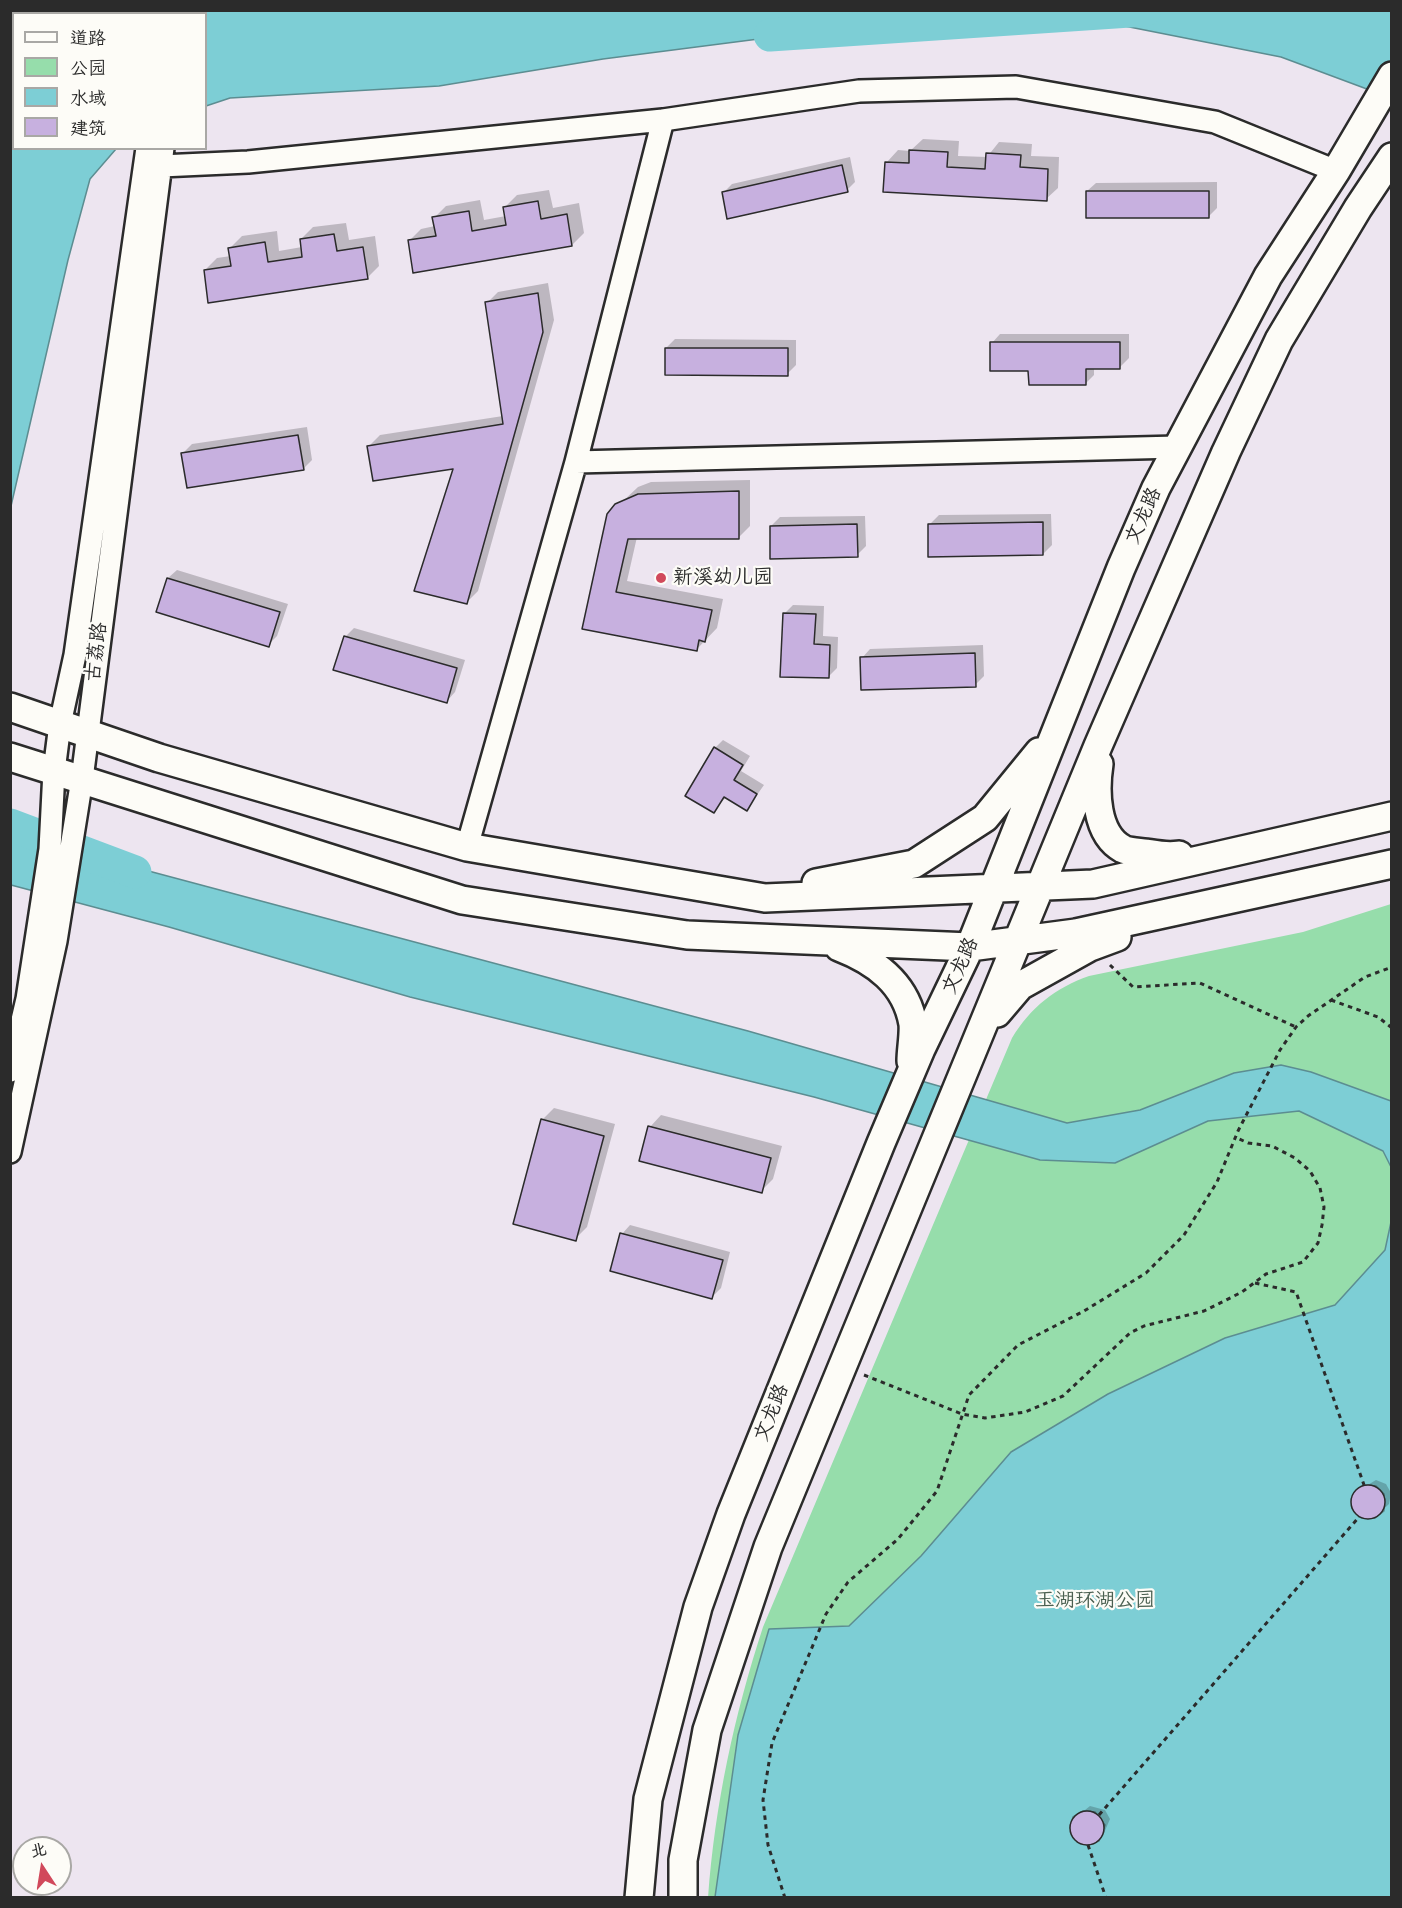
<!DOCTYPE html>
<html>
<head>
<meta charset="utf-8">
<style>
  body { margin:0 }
  #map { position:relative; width:1402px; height:1908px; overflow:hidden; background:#ede5f0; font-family:Itim,"LXGW WenKai TC",sans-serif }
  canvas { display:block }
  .frame { position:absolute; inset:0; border:12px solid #2b2b2b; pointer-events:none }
  .legend { position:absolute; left:12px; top:12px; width:195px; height:138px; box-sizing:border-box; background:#fdfcf7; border:2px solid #a9a8a5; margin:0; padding:8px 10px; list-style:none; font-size:18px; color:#2b2b2b }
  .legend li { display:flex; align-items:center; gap:12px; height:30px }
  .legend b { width:30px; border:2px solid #a9a8a5 }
  .north { position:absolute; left:12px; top:1836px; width:60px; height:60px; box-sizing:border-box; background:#fdfcf7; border:2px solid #a9a8a5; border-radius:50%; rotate:348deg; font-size:16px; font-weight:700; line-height:24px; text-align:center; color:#2b2b2b }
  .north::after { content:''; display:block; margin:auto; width:21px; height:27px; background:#d1495b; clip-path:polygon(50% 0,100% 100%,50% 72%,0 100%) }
</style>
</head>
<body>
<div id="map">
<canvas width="1402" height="1908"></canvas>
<div class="frame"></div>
<ul class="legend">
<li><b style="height:8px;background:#fdfcf7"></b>道路</li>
<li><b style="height:16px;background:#96ddab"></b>公园</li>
<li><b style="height:16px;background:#7dced5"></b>水域</li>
<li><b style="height:16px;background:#c7b0df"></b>建筑</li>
</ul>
<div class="north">北</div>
</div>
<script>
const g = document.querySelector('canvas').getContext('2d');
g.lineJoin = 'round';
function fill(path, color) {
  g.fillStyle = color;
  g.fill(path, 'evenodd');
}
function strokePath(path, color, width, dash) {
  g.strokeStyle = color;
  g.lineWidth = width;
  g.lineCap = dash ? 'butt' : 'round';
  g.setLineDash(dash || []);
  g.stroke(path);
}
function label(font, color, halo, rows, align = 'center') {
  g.font = font + ' Itim,"LXGW WenKai TC",sans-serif';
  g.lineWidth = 4.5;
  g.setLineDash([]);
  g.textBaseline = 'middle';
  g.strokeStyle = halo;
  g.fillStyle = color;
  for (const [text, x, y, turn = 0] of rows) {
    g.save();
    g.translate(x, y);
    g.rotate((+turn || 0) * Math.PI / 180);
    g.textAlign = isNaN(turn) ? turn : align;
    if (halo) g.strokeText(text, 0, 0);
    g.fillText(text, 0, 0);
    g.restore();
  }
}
const green = new Path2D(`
  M1391,904V1897L708,1898C715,1804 734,1716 763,1627L1012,1038C1031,1007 1055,988 1089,976L1303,932Z`);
const water = new Path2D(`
  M11,11H1391V98L1281,57L1084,18H922L603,59L439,86L230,98L206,106V14H14V148L116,149L90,179L68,260L11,506Z
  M10,834L748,1031L1067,1123L1140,1110L1234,1073L1281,1065L1311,1072L1391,1101V1167L1383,1151L1299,1111L1208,1121L1115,1163L1040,1160L814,1097L410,997L169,927L11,885Z
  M1391,1222V1897H715L738,1735L769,1629L849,1626L921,1556L1011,1452L1108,1394L1225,1338L1335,1305L1385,1250ZM1364,1485L1376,1486L1384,1494V1511L1375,1518L1359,1517L1352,1508L1355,1492ZM1083,1811L1095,1812L1105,1825L1099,1841L1088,1845L1077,1842L1070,1828L1073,1817Z`);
const shadow = new Path2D(`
  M923,139L959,141L958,156L987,157L999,142L1032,144L1031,156L1059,157L1058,188L1046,199L887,162L898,150L910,151Z
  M850,157L855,182L847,190L723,193L732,184Z
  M1217,182V208L1208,217L1087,191L1096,183Z
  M549,190L553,208L579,203L584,233L572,245L409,241L421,229L435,226L434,218L446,206L480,200L484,220L506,216L505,207L517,195Z
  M346,223L349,240L375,236L379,266L367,278L205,270L217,258L231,256L230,248L242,236L277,231L279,251L302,247L301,239L313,227Z
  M548,283L554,320L478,591L467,602L455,468L369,446L380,435L503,416L487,303L498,292Z
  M1000,334H1129V358L1120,367H1094V375L1085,384L1030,369L992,343Z
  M675,339L796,340V365L787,374L666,348Z
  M307,427L312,460L303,469L183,453L192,444Z
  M750,480V526L739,537H637L627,581L723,599L717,628L697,649L584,628L621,503L638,487L651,482Z
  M1051,514L1052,545L1043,554L930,524L939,515Z
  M865,516L866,546L857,555L771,526L780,517Z
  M177,570L288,604L277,636L268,645L168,578Z
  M793,605L824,606L823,636L838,637L837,668L828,677L784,614Z
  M354,628L465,660L455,692L447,701L345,637Z
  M983,645L984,676L975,685L862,658L870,649Z
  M723,740L750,756L741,771L764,785L747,809L726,797L714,811L715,748Z
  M554,1108L615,1124L587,1227L575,1239L542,1120Z
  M661,1115L782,1146L773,1179L761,1191L650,1127Z
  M630,1225L730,1252L721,1288L712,1297L622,1234Z
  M1376,1480L1386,1484L1391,1493L1389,1504L1375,1517L1359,1516L1352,1502L1356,1492Z
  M1090,1806L1105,1810L1110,1819L1104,1833L1088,1844L1078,1841L1071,1827L1075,1818Z`);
const river = new Path2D(`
  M770,35L1145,10
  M10,825L135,872`);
const building = new Path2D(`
  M909,150L948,152L947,167L985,169L986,153L1021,155L1020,167L1048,169L1047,201L883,192L885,162L909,163Z
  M842,165L848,192L727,219L722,192Z
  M1086,191H1209V218H1086Z
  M538,201L541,219L567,214L572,246L413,273L408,240L436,236L432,217L469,211L472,231L506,225L503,207Z
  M334,234L337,251L363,247L368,279L208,303L204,270L231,266L228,248L265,242L268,262L302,257L300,239Z
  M538,293L543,332L467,604L414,591L453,469L373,481L367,446L503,424L485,302Z
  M990,342H1120V369H1086V385H1029L1028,371H990Z
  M665,348H788V376L665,375Z
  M298,435L304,470L187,488L181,453Z
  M739,491V539H628L616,592L712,610L705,642L699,640L697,651L582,629L607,514L615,504L638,494Z
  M1043,522V555L928,557V524Z
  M857,524L858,557L770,559V526Z
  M167,578L280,612L269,647L156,612Z
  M783,613L816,614L814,644L830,645L829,678L780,677Z
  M344,636L457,668L447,703L333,670Z
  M975,653L976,687L861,690L860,657Z
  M714,747L743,765L734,780L757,794L747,811L724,797L714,813L685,796Z
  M541,1119L604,1136L576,1241L513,1224Z
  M648,1126L771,1158L762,1193L639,1161Z
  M620,1233L723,1260L712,1299L610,1271Z
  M1351 1502a17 17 0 1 1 34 0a17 17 0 1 1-34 0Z
  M1070 1828a17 17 0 1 1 34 0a17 17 0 1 1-34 0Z`);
const path = new Path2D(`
  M1110,965L1133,987L1200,983L1296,1027
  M1331,1000L1378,1017L1392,1028
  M1255,1283L1296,1292L1364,1485
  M864,1375L962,1414L985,1418L1025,1412L1063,1396L1130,1333L1144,1326L1204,1311L1242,1292L1266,1274L1303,1262L1318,1243L1322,1225L1324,1207L1320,1188L1310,1171L1295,1158L1272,1146L1248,1143L1235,1137
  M1099,1815L1359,1517
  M1088,1845L1106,1898
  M785,1898L768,1845L763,1800L772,1743L826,1614L848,1582L898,1539L937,1491L969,1395L1018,1345L1084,1311L1146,1273L1184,1235L1217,1182L1238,1131L1280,1050L1296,1027L1308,1016L1365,977L1392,967`);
const minor = new Path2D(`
  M164,14L165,10
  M182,14V10
  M161,166L248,162L663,120
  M576,462L663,120L859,91L1016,87L1215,122L1336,171
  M467,847L576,462L1177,447
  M10,1071L27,999L50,849L54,771L60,724L75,655L147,148
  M10,1152L56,941L82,779L163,148`);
const major = new Path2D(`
  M10,707L159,758L467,847L765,898L1093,884L1392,816
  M10,757L462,900L687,935L970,947L1076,933L1392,864
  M1099,764C1095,790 1095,834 1123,849C1129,852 1139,852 1146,853C1158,855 1167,857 1179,855
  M816,883L914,864L985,818L1039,752
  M839,947C875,961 906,983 913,1024C914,1035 911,1050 911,1061
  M997,1013L1020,986L1090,947L1117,937
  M639,1898L648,1799L698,1607L731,1514L881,1143L921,1049L970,947L1121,568L1156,488L1268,276L1336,171L1392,76
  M683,1898V1860L707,1730L768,1547L1098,746L1226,452L1279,340L1358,208L1392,157`);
const markers = [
  [661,578,6,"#d1495b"]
];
const streetNames = [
  ["文龙路",1144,516,-66],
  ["古荔路",97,652,-83],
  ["文龙路",961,966,-66],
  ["文龙路",772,1413,-68]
];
const poiNames = [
  ["新溪幼儿园",673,578]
];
const parkNames = [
  ["玉湖环湖公园",1095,1601]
];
fill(green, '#96ddab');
fill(water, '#7dced5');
strokePath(water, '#5c8d91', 1.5);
fill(shadow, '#0003');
strokePath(river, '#7dced5', 33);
fill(building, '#c7b0df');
strokePath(building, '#2b2b2b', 1.5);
strokePath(minor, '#2b2b2b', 26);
strokePath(major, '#2b2b2b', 32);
strokePath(path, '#2b2b2b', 3, [4.5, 4.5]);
strokePath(minor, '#fdfcf7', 21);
strokePath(major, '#fdfcf7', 27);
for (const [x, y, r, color] of markers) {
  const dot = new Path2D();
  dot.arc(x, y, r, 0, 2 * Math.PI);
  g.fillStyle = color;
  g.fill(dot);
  strokePath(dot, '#fdfcf7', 2);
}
label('20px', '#2b2b2b', '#fdfcf7', streetNames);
label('20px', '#2b2b2b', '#fdfcf7', poiNames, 'left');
label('20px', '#4b6051', '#fdfcf7', parkNames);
</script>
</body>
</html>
